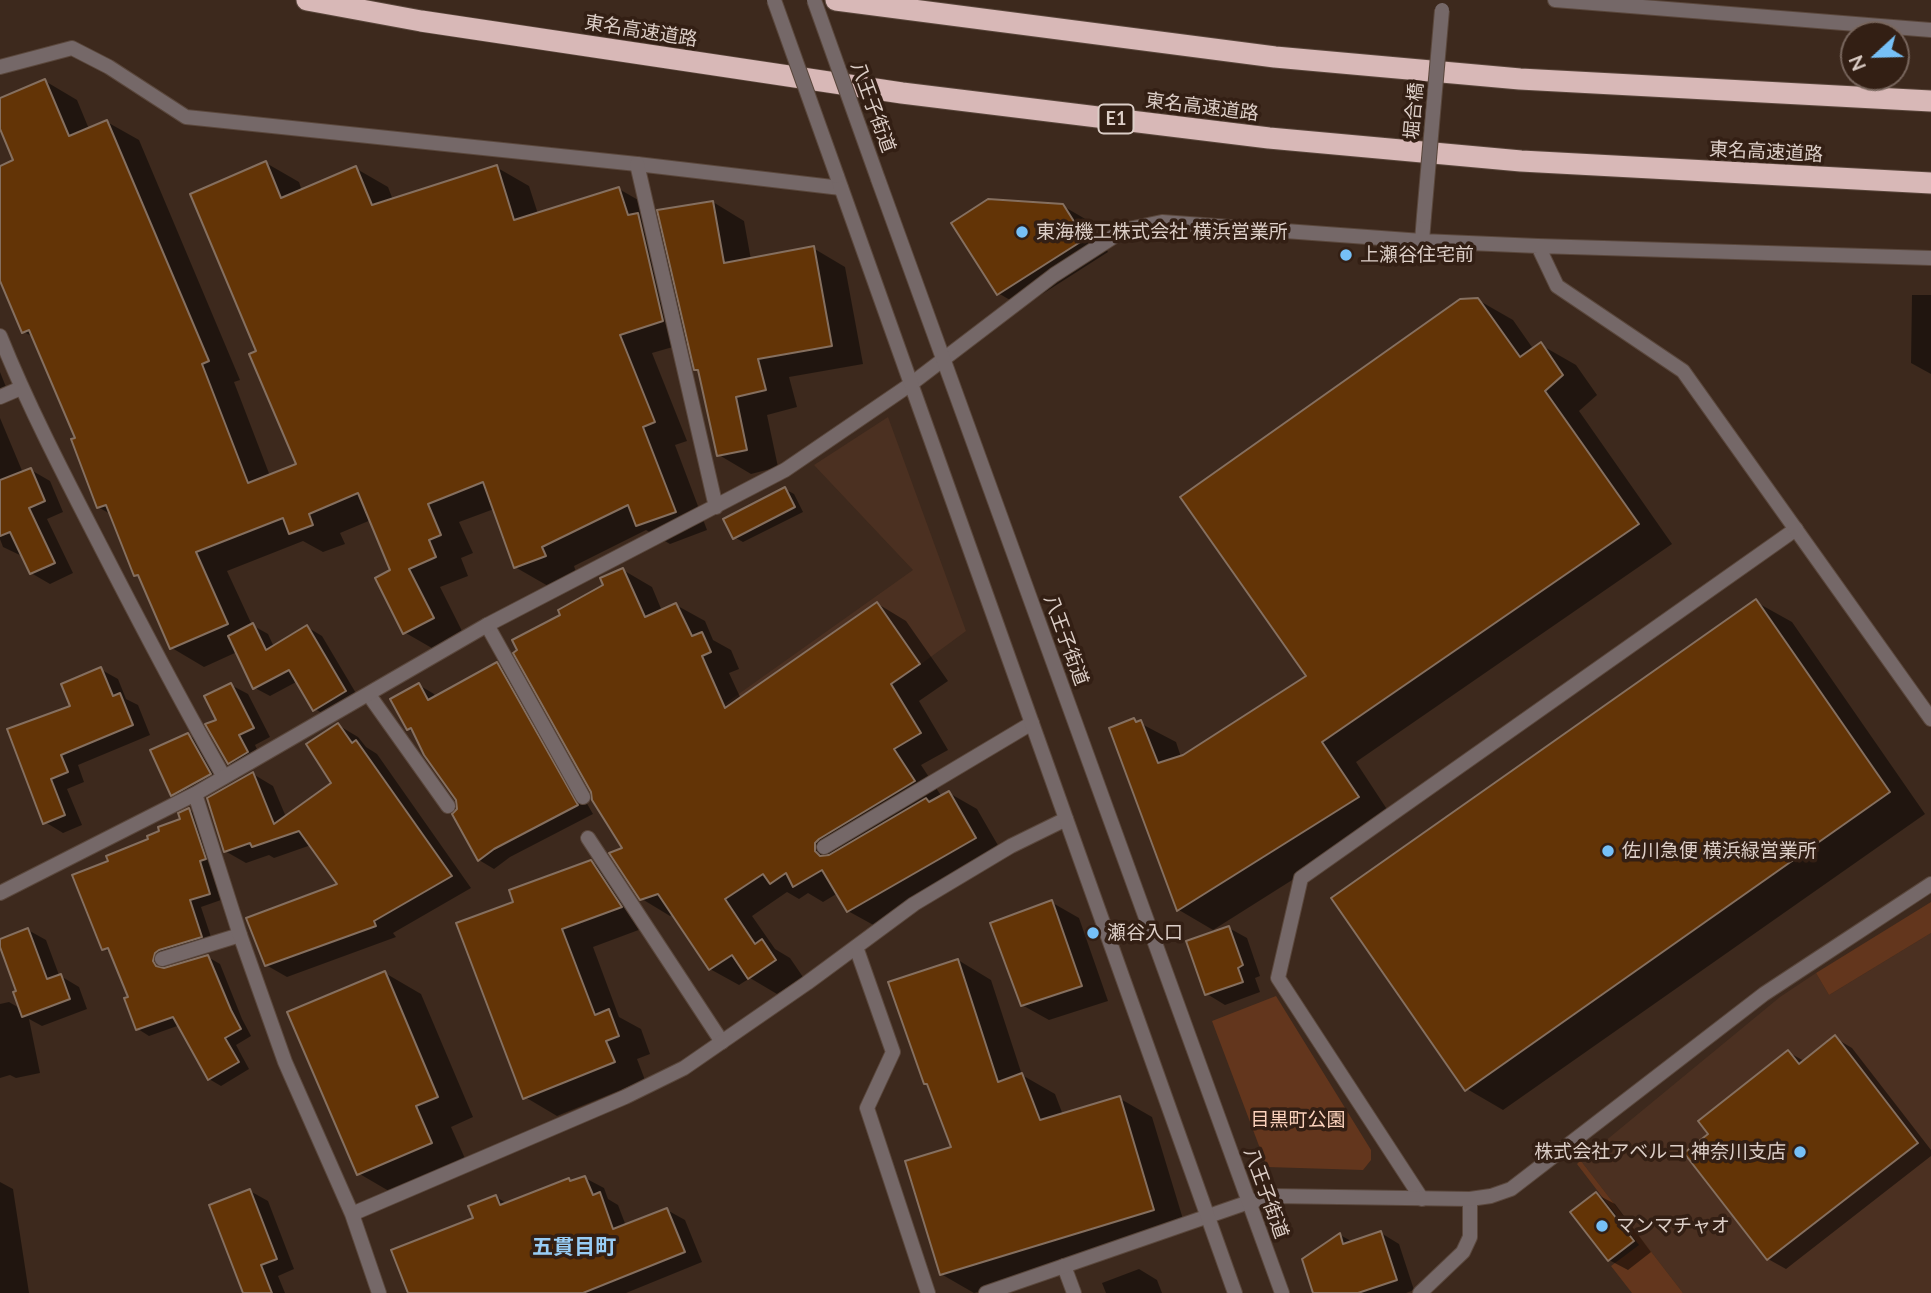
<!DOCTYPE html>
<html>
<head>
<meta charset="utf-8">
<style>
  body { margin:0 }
  #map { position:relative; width:1931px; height:1293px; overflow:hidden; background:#3d291d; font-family:Lato,sans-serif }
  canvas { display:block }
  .north { position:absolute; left:1840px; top:21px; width:70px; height:70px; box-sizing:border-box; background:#331f14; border:2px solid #77655c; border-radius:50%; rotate:248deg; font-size:19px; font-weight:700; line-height:28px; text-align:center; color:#dccec7 }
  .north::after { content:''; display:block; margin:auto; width:24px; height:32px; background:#76c0f7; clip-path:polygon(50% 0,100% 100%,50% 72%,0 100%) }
</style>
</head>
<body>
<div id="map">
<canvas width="1931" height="1293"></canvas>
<div class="north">N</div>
</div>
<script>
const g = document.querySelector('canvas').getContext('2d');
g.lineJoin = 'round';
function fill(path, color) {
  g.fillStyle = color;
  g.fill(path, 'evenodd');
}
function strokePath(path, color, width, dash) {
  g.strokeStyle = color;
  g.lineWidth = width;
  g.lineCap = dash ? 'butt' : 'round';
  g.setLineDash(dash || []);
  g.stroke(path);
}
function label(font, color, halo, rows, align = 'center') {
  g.font = font + ' Lato,"Noto Sans JP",sans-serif';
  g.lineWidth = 7;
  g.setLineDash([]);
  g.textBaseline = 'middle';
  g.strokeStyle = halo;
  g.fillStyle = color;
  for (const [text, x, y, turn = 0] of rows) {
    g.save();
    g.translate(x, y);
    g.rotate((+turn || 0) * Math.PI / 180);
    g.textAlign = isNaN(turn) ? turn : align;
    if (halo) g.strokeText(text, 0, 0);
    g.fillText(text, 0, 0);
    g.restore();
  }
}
const built = new Path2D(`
  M888,417L966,631L727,807L681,735L913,570L814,465Z
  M1931,933V1293H1683L1581,1161L1780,997L1816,973L1829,995Z`);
const green = new Path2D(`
  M1931,902V933L1829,995L1816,973Z
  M1276,996L1371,1150V1160L1363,1170L1267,1167L1212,1021Z
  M1581,1160V1161L1683,1293H1632L1611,1266L1639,1245L1577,1164Z`);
const shadow = new Path2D(`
  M45,81L77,100L89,129L107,122L139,140L240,380L234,382L270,476L298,465L259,352L266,163L299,182L302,191L355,168L388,187L393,200L496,167L529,186L538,214L619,189L652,208L657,226L664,230L713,202L744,221L751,260L813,248L845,267L863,364L789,377L797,407L767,415L778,467L751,474L719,455L700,372L696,369L690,342L652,353L687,441L675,445L707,530L670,544L646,530L574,566L577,575L548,586L515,567L494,509L459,522L473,553L461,558L468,576L440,587L465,637L437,651L404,632L392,571L371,520L340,533L345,544L323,552L303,541L227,571L252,625L268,634L274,647L307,627L322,636L360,700L330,718L315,709L298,681L270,696L255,688L237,652L204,667L172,648L141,578L135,575L112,515L98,507L77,439L35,338L24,332L0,276V167L16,161L0,124V100Z
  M1063,206L1087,220L1108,252L1022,307L998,293Z
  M1912,295H1931V374L1911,363Z
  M1478,300L1513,320L1534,350L1541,345L1576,365L1597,395L1579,411L1672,544L1356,762L1392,817L1213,930L1179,910L1134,720L1176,742L1181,757L1308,677Z
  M0,372L8,392L0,400Z
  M0,418L23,473L31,470L50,481L63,512L47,519L73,573L50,584L31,573L24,557L3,547L0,539Z
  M785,489L794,494L803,512L743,542L734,537Z
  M623,570L652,587L662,611L676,605L705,621L713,640L731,650L739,669L729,673L741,699L878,604L906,621L948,681L919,701L948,750L921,765L942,797L949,793L977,809L1003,854L877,927L848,911L838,893L823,902L808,893L799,899L787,892L752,916L775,949L790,958L803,977L777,994L750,978L739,985L710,969L674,914L670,916L642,899L625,849L593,792L563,616Z
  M1756,602L1792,622L1925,814L1503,1110L1467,1089Z
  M497,664L512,673L593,814L510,857L494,869L479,860L459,810L458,800L415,733L408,729L419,685L434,694L436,698Z
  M100,669L118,679L126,699L138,705L150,735L78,765L84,782L67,789L82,825L63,833L45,822L9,730L72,707Z
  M231,685L248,694L270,737L255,745L263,762L246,772L229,763L218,720Z
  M338,725L358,737L366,747L377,754L471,888L393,933L396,937L287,977L266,965L340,885L311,845L274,858L269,855L246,863L225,851L253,774L273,786L286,817L334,783Z
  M188,735L197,740L219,779L181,799L172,794Z
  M189,810L201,816L216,865L211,867L221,900L201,907L213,943L166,960L164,970L208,957L220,964L242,1019L251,1036L236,1045L249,1069L221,1086L209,1079L180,1025L149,1036L138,1029L130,998L113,954L104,949L110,862L182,820Z
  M591,862L623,880L652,925L593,947L619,1017L641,1029L650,1054L637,1059L645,1080L557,1116L525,1097L515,903Z
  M1051,902L1079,918L1108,1001L1049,1020L1022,1005Z
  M1229,928L1247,938L1260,976L1255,978L1260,992L1225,1005L1207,994Z
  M28,930L46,940L59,975L79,987L87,1009L42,1026L29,1019L40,1073L16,1078L10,1075L0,1078V1004L9,1002L21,1009L19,992L0,941Z
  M958,960L991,980L1022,1075L1055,1094L1063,1115L1119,1098L1152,1117L1186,1229L974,1293L941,1274L953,1148Z
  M385,973L421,994L473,1117L451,1127L467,1163L394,1194L358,1173Z
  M1835,1038L1852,1048L1931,1150V1156L1786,1269L1768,1259L1711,1134L1788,1052L1804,1061Z
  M585,1178L604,1188L608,1199L618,1205L626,1226L667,1210L685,1220L702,1262L626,1293H420L475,1219L496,1197L508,1204L569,1180L573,1182Z
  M0,1182L13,1189L29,1293H0Z
  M250,1191L268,1201L294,1269L278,1276L285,1293H244Z
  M1596,1194L1615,1204L1651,1252L1628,1270L1609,1260Z
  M1381,1233L1399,1244L1414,1290L1406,1293H1315L1340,1235L1353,1242Z
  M1139,1269L1157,1280L1162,1293H1106L1102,1283Z`);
const building = new Path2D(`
  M45,79L69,136L107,120L209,361L202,364L248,483L296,464L249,354L256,351L190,194L266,161L281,198L356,166L372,205L497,165L514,220L619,187L628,215L638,213L663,321L620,335L655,422L643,427L676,512L636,526L628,505L542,547L546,556L514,568L483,482L428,504L441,535L429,540L436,557L409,569L434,618L403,634L375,578L390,570L358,493L309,514L313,525L289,534L283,518L196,552L228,624L170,649L138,575L134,576L106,505L97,508L71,439L75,438L29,330L22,333L0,281V166L13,160L0,129V98Z
  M988,199L1063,204L1085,239L997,295L951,223Z
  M713,201L724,263L814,246L832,346L758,359L766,390L736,397L747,450L717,456L698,370H694L657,210Z
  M1478,298L1520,357L1541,342L1563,375L1545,391L1639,524L1322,742L1359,797L1177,911L1109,728L1134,718L1136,722L1141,720L1158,763L1183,755L1306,676L1180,497L1460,299Z
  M31,468L45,501L29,508L55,563L30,574L10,532L0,536V480Z
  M785,487L795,507L733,539L723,519Z
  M623,568L645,617L676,603L692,636L702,632L711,652L702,656L725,708L877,602L920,664L891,684L921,733L894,749L915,781L819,839L815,843V851L820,856L829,855L926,798L929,802L949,791L976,838L847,912L822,870L793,887L786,873L770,884L763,874L725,899L755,944L762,939L776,960L748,979L732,955L709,970L658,894L640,900L609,853L622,848L592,800L591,792L513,653L517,650L512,640L560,615L558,610L603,585L600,578Z
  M1756,599L1890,792L1465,1091L1331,898Z
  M253,623L266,650L307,625L346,691L313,711L289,670L253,689L228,636Z
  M497,662L578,805L494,849L478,861L452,814L457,809L456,800L424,755L411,728L407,730L390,699L419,683L428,700Z
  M101,667L113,696L120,693L133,725L61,755L68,772L51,779L65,815L43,824L7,729L70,706L61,684Z
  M231,683L254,728L239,735L248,752L228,764L205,724L216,720L204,696Z
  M338,723L352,743L356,740L452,876L374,921L376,926L265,966L246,918L337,884L299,831L252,847L250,843L224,852L207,798L253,772L274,824L331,783L306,744Z
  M188,733L211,774L171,796L150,750Z
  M189,808L206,859L200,861L210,894L190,900L202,937L159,950L155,953L153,961L156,966L164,968L208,955L231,1010L241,1029L225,1038L239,1062L208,1080L173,1017L136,1030L124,998L128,997L108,948L102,950L72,875L108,861L106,856L148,839L147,836L159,831L158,827L180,819L178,813Z
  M591,860L622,907L562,929L595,1015L609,1009L619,1036L606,1041L615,1062L523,1099L456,923L513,902L509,890Z
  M1052,900L1082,986L1021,1006L990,923Z
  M1229,926L1243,965L1238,968L1243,982L1205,995L1186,941Z
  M28,928L47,979L61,974L70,999L22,1017L13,992L16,991L0,947V939Z
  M958,959L998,1082L1022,1073L1040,1120L1120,1096L1154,1210L940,1275L905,1161L951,1147L927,1084H924L888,982Z
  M385,971L438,1097L416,1106L432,1143L357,1175L287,1012Z
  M1835,1035L1918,1143L1767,1260L1684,1153L1708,1134L1698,1121L1788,1050L1799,1064Z
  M585,1176L593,1195L600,1192L613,1229L667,1208L685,1252L583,1293H408L391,1250L473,1218L468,1206L496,1195L500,1205L569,1178L570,1181Z
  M250,1189L277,1259L261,1265L272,1293H243L209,1205Z
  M1596,1192L1634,1241L1608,1261L1570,1212Z
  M1381,1231L1397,1280L1358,1293H1313L1302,1259L1340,1233L1343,1244Z`);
const service = new Path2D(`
  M0,67L72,48L109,67L186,117L637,164L841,188
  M0,336C29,408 65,477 101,547C141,625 181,702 224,777
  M0,397L21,388
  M487,625L583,797
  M369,695L448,806
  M588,838L722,1042
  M824,847L1032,723
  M162,959L240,935
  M1422,1199L1278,978L1301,878L1796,529
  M1064,1266L1074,1293`);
const minor = new Path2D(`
  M1555,0L1931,30
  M637,164L716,507
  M1422,241L1424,216
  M1538,246L1557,286L1683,371L1931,719
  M195,794L240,935L285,1062L352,1214L379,1293
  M0,893L195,794L487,625L785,470L911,384L1054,275L1124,230L1162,222L1422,241L1538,246L1931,258
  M856,947L893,1052L867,1108L928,1293
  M352,1214L625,1097L684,1068L807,983L914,904L1011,846L1066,819
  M986,1293L1249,1202
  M1420,1293L1463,1252L1470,1237V1199`);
const tertiary = new Path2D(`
  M837,176L1235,1293
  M878,179L1282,1293
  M1249,1202L1272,1196L1470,1199L1491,1196L1511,1189L1764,994L1931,884`);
const motorway = new Path2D(`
  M307,0L421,21L902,93L1269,138L1521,161L1931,183
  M836,0L1275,57L1520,79L1931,101`);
const minorBridge = new Path2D(`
  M1424,216L1442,10`);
const tertiaryBridge = new Path2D(`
  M774,0L837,176
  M814,0L878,179`);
const markers = [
  [1022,232,7,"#76c0f7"],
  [1346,255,7,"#76c0f7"],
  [1608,851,7,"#76c0f7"],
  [1093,933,7,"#76c0f7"],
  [1800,1152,7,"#76c0f7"],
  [1602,1226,7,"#76c0f7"]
];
const shields = [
  [1116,119,35]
];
const shieldNames = [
  ["E1",1116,119]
];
const streetNames = [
  ["東名高速道路",641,31,9],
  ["八王子街道",873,107,70],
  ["東名高速道路",1202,107,7],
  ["堀合橋",1414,111,-85],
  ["東名高速道路",1766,152,3],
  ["八王子街道",1066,640,70],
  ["八王子街道",1266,1193,70]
];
const poiNames = [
  ["東海機工株式会社 横浜営業所",1036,232],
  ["上瀬谷住宅前",1360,255],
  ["佐川急便 横浜緑営業所",1622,851],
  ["瀬谷入口",1107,933],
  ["株式会社アベルコ 神奈川支店",1786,1152,"right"],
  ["マンマチャオ",1616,1226]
];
const parkNames = [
  ["目黒町公園",1298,1120]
];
const neighbourhoodNames = [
  ["五貫目町",574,1247]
];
fill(built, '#4b3021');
fill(green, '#63361d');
fill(shadow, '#0007');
fill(building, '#633406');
strokePath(building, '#856f5f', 2);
strokePath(service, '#5a473c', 16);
strokePath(minor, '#5a473c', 16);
strokePath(tertiary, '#5a473c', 16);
strokePath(motorway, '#5a473c', 23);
strokePath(service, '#756868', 14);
strokePath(minor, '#756868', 14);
strokePath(tertiary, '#756868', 14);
strokePath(motorway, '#d8b8b7', 21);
strokePath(minorBridge, '#5a473c', 16, []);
strokePath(tertiaryBridge, '#5a473c', 16, []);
strokePath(minorBridge, '#756868', 14);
strokePath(tertiaryBridge, '#756868', 14);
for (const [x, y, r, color] of markers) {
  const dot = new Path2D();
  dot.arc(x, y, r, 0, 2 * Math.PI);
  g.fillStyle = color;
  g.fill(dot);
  strokePath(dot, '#331f14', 2.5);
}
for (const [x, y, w] of shields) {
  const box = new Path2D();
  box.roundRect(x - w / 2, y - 14.5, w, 29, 5);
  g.fillStyle = '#331f14';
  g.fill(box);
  strokePath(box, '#dccec7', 2);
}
label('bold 18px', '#dccec7', null, shieldNames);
label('19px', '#dccec7', '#331f14', streetNames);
label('19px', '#dccec7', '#331f14', poiNames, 'left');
label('19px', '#fbd2bc', '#331f14', parkNames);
label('bold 21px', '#98cdf6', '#331f14', neighbourhoodNames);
</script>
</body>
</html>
